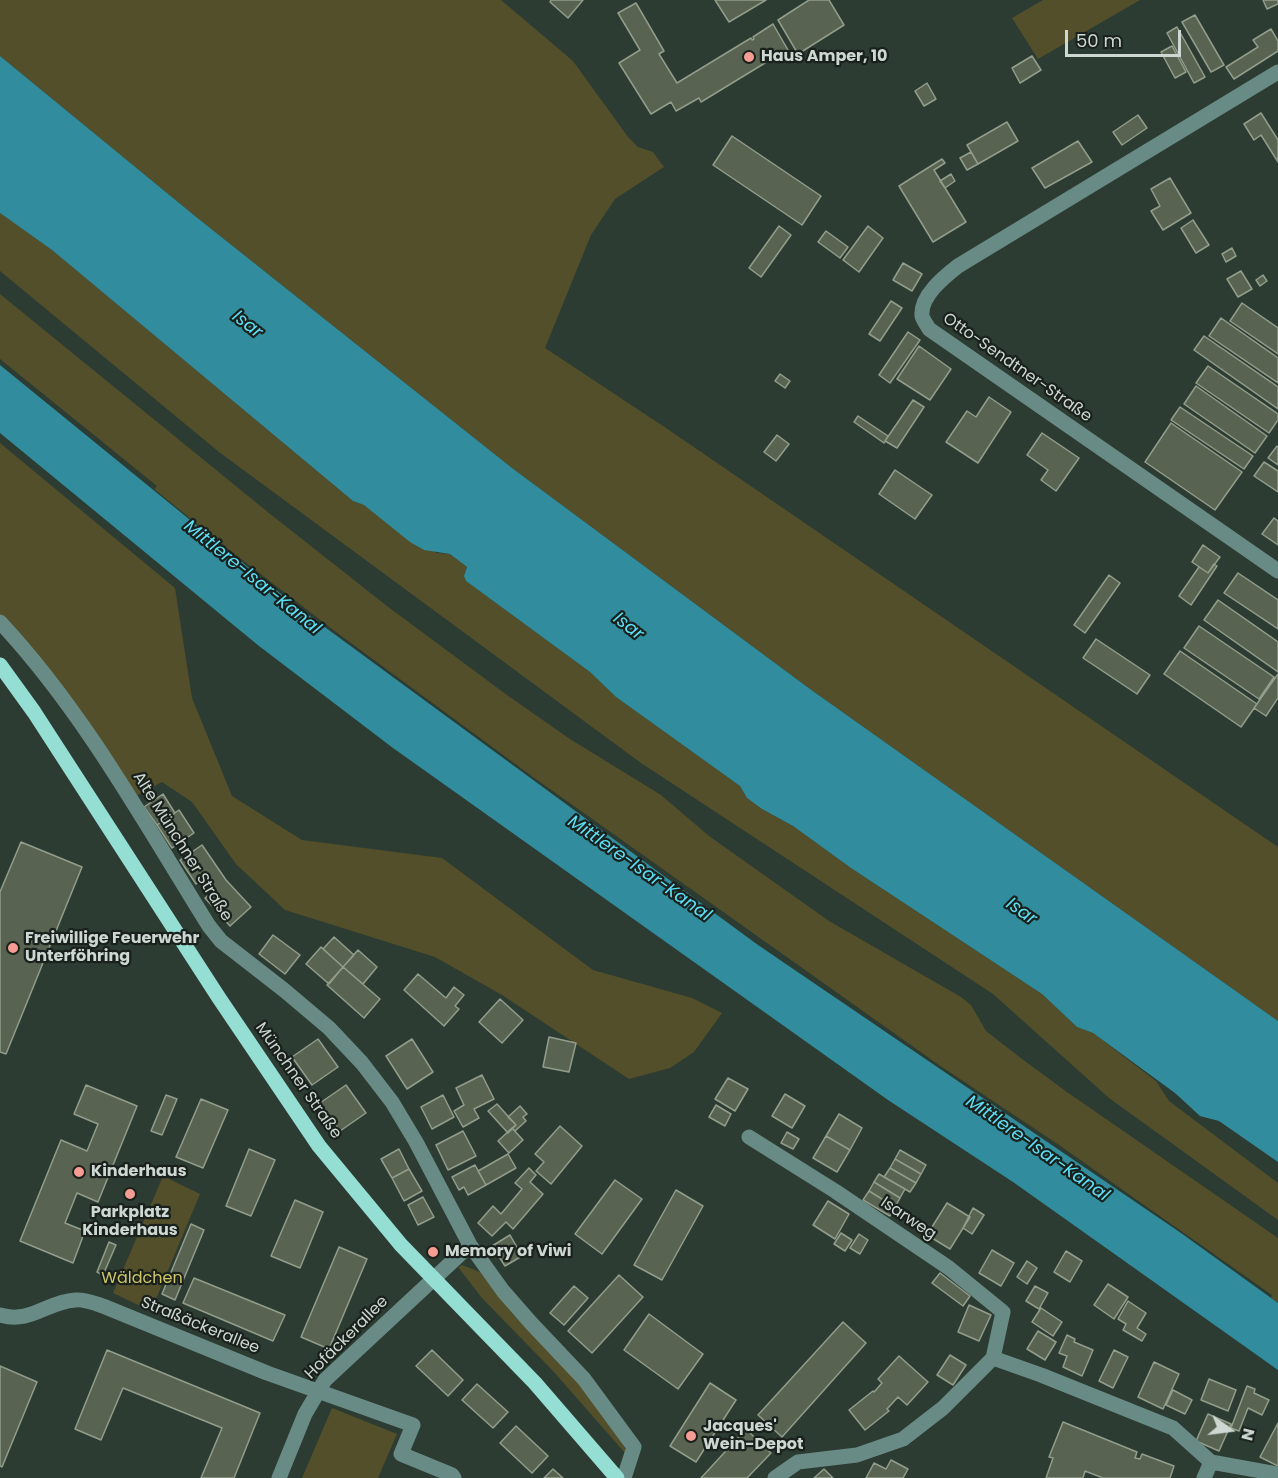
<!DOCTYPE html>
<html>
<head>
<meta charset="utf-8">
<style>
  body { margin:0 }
  #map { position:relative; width:1278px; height:1478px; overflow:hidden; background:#2c3c32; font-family:Poppins,sans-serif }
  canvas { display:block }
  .north { position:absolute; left:1200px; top:1400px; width:60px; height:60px; -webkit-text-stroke:4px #1a211d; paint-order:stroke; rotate:104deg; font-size:16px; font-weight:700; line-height:24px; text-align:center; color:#ced8d2 }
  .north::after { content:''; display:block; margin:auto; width:21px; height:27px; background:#ced8d2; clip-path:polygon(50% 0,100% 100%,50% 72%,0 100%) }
  .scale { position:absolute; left:1065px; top:30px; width:116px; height:27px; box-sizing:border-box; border:3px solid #ced8d2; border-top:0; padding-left:8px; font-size:18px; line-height:21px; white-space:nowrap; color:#ced8d2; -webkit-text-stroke:4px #1a211d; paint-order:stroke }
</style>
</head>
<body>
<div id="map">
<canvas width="1278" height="1478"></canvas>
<div class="north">N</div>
<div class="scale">50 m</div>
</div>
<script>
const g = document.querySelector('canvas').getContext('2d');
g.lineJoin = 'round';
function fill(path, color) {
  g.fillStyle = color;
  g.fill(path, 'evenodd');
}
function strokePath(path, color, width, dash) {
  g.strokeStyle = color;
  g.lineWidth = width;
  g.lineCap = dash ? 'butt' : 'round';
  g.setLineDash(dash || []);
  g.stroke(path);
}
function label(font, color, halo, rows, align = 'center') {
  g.font = font + ' Poppins,sans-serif';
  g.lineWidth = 4.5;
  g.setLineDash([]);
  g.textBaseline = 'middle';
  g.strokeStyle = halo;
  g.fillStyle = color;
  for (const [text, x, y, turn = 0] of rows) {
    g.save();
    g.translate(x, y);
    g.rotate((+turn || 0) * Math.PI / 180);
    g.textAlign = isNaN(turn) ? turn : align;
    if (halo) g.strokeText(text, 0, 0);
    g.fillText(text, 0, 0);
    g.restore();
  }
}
const green = new Path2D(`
  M0,0H501L573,61L628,137L638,147L653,152L664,167L615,199L591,235L545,348L666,428L1278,847V1021L810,689L512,468L195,216L0,56Z
  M1043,0H1140L1038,59L1012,18Z
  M0,213L52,250L353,501L364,505L437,553L450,554L467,567L464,576L466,581L590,672L616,697L740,786L747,798L762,809L793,826L851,868L1042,994L1077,1027L1093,1033L1156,1081L1169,1101L1278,1183V1220L1109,1098L993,994L641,763L219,452L0,271Z
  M0,294L269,513L387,606L507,695L570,739L661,795L709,836L829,921L961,997L971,1005L986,1031L1022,1059L1067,1092L1278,1238V1303L1271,1298L1272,1295L1059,1145L939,1065L533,777L336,632L228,549L154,489L157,486L0,359Z
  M0,443L175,588L192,698L232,796L302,840L442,858L593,970L692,998L722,1013L694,1052L670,1068L629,1079L502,995L435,957L285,910L236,864L192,802L162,782L136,796L0,622Z
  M163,1176L200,1194L151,1311L113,1293Z
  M462,1265L480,1272L512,1313L574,1377L615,1431L627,1452L625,1453L553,1371L482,1298L458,1267Z
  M332,1408L397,1434L378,1478H302Z`);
const water = new Path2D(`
  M0,56L195,216L512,468L810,689L1278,1021V1162L1219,1121L1200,1116L1175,1093L1093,1033L1077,1027L1042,994L851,868L793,826L762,809L747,798L740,786L616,697L590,672L466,581L464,576L467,567L450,554L424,550L410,542L364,505L353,501L52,250L0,213Z
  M0,365L292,603L758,945L1181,1233L1278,1303V1370L1013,1182L888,1100L393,748L259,646L0,433Z`);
const building = new Path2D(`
  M551,0H583L568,18L550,2Z
  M715,0H766L729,22Z
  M809,0H829L844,25L798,54L778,20Z
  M1263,0H1278V4L1267,9Z
  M636,3L664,51L659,54L677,83L751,38L752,40L754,39L753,37L773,24L788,50L768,61L767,59L764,61L765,63L701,102L699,98L676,111L671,102L651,114L619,63L640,50L618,13Z
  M1195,15L1224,65L1211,72L1182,22Z
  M1177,27L1205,77L1194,83L1167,33Z
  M1271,29L1278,41V51L1234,79L1226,67L1258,47L1253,40Z
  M1172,46L1186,72L1175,78L1161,52Z
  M1032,56L1041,70L1020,83L1012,68Z
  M927,83L936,99L924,106L915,91Z
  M1261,113L1278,140V162L1261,135L1254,140L1244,124Z
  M1138,115L1147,128L1122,145L1113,132Z
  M1007,122L1018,141L978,164L967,145Z
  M732,136L821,196L802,225L713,165Z
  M1078,141L1092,162L1045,188L1032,168Z
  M971,152L978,164L967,170L960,158Z
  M942,159L945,163L934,170L966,222L933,242L899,186Z
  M951,174L955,181L945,188L940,181Z
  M1170,178L1191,213L1163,230L1151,211L1160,206L1151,189Z
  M1193,220L1209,245L1196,253L1181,228Z
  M779,226L791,235L761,277L749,268Z
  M868,226L883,238L859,272L843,260Z
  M826,231L848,247L840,258L818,242Z
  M1232,248L1236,256L1226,262L1222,254Z
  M903,263L922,274L912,291L893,280Z
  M1241,271L1252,289L1238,297L1227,279Z
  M1263,275L1267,281L1260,286L1256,280Z
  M891,301L902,308L880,341L869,334Z
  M1242,303L1278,328V354L1230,321Z
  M1221,318L1278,358V383L1209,336Z
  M908,332L920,340L890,383L879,375Z
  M1204,336L1278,387V409L1194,350Z
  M919,346L951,369L930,400L897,379Z
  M1208,366L1278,414V420L1269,433L1196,383Z
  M780,374L790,381L785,388L775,381Z
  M1196,386L1267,436L1255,453L1184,404Z
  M989,397L1011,412L978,463L946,442L967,411L976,417Z
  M913,400L924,407L897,448L885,441Z
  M1180,407L1253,456L1244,469L1171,420Z
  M858,416L888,436L884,443L854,422Z
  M1171,423L1242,472L1215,510L1145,462Z
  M1042,433L1079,458L1056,491L1041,480L1048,470L1027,455Z
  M777,435L789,444L776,461L764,452Z
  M1277,446L1278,447V465L1268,458Z
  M1264,462L1278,471V492L1254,476Z
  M895,470L932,495L915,519L879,494Z
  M1274,518L1278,521V545L1262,534Z
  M1203,545L1220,557L1208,573L1192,562Z
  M1214,564L1217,566L1191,605L1179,596L1199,567L1208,573Z
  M1238,573L1278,600V629L1224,593Z
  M1109,575L1120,583L1085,633L1074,625Z
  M1218,600L1278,642V672L1204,620Z
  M1199,626L1274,677L1259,699L1184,648Z
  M1096,639L1150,675L1137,694L1083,658Z
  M1180,651L1257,704L1241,727L1164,674Z
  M1278,674V698L1266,716L1254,708Z
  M163,794L175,813L157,825L144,807Z
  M179,810L194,833L172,848L157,825Z
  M21,842L82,867L6,1054L0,1052V892Z
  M202,845L226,880L251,907L230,926L205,898L211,893L202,880L196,884L180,860Z
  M273,935L300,955L285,974L259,954Z
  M334,937L354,955L343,967L323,949Z
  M321,947L343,967L329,984L306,964Z
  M358,950L377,967L363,984L343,967Z
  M343,967L380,999L364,1018L327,985Z
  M418,974L446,998L454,987L464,995L455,1006L459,1009L444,1026L404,990Z
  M500,999L523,1020L502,1043L479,1022Z
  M549,1037L576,1043L569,1072L543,1067Z
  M318,1039L338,1067L312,1085L292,1057Z
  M412,1039L433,1072L407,1089L386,1056Z
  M482,1075L494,1099L474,1109L479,1118L463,1127L454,1111L464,1105L456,1088Z
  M728,1078L748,1089L735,1111L715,1099Z
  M86,1085L137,1106L98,1202L77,1193L65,1223L85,1231L73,1263L20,1241L61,1140L87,1151L98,1124L74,1114Z
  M346,1085L366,1113L340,1131L320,1103Z
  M785,1094L805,1106L792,1128L772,1116Z
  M166,1095L177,1099L162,1135L151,1131Z
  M443,1095L454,1117L432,1129L421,1107Z
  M201,1099L228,1110L203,1168L176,1157Z
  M497,1104L516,1125L508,1133L488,1111Z
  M716,1105L731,1114L725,1126L709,1117Z
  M520,1106L527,1114L523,1117L526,1121L515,1131L512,1128L516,1125L508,1117Z
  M839,1114L862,1128L850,1150L826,1136Z
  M560,1126L582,1146L551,1184L536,1171L544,1162L535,1154Z
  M512,1128L523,1140L509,1153L498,1141Z
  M463,1131L476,1156L448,1170L436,1145Z
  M787,1132L799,1139L793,1149L781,1143Z
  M826,1136L850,1150L837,1172L813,1158Z
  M249,1149L275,1160L251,1216L226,1206Z
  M399,1149L409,1169L392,1178L381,1159Z
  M900,1150L926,1165L921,1174L895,1159Z
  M508,1154L516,1168L486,1185L478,1171Z
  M895,1159L921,1174L916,1183L890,1168Z
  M475,1165L486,1185L468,1195L464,1187L459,1190L452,1177Z
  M529,1168L536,1175L530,1182L543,1194L513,1229L506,1222L492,1236L478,1223L493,1206L501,1214L522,1189L515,1183Z
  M890,1168L916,1183L910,1192L884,1177Z
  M409,1169L422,1191L404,1201L392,1178Z
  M879,1174L905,1189L900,1198L874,1182Z
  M615,1180L642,1199L602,1254L575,1234Z
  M874,1182L900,1198L895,1207L869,1191Z
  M676,1190L703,1206L662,1280L634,1265Z
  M869,1191L895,1207L890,1216L863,1200Z
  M423,1197L434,1217L418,1225L408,1205Z
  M295,1200L323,1212L300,1268L271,1256Z
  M828,1201L849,1214L835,1239L813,1225Z
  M947,1203L970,1217L950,1249L927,1235Z
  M973,1208L984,1215L972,1234L963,1228Z
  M191,1224L204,1230L175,1300L162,1294Z
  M841,1233L852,1240L845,1251L834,1244Z
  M859,1234L868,1240L860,1254L850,1248Z
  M510,1235L522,1256L505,1266L492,1246Z
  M109,1242L116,1245L103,1275L97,1272Z
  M339,1247L367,1259L329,1349L301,1337Z
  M992,1250L1014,1263L1001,1286L979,1273Z
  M1066,1251L1082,1261L1070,1282L1054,1272Z
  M1027,1261L1037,1268L1027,1284L1017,1277Z
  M940,1273L970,1296L963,1306L932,1283Z
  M619,1275L643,1297L592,1353L568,1331Z
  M194,1278L285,1315L273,1341L183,1303Z
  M1108,1284L1128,1297L1114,1319L1094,1305Z
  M574,1286L588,1298L564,1325L550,1313Z
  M1035,1286L1048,1293L1039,1309L1026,1301Z
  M1128,1301L1146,1313L1137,1328L1146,1334L1142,1341L1123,1330L1126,1324L1118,1319Z
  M969,1305L991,1315L979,1341L958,1332Z
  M1041,1308L1062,1322L1053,1336L1032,1322Z
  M649,1314L703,1354L678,1389L624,1350Z
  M843,1322L866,1343L782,1437L758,1415Z
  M1038,1331L1056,1342L1045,1360L1027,1349Z
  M1067,1335L1075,1339L1074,1342L1093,1350L1082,1376L1063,1367L1067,1356L1059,1353Z
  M107,1350L260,1413L234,1478H201L222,1428L123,1388L101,1440L75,1429Z
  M432,1350L463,1380L448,1396L416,1366Z
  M1114,1350L1128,1357L1113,1388L1099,1381Z
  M950,1355L966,1365L953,1385L937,1375Z
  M899,1356L928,1382L907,1405L898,1397L887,1409L889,1411L865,1430L849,1410L873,1391L874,1392L882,1383L878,1379Z
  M1154,1362L1179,1374L1163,1409L1138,1397Z
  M0,1366L37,1382L2,1467L0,1466Z
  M1209,1379L1236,1390L1228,1411L1201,1400Z
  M710,1383L736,1400L696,1462L670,1446Z
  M477,1384L508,1412L493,1428L462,1400Z
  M1247,1386L1255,1389L1254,1393L1269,1400L1262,1415L1248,1408L1239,1431L1231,1428Z
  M1173,1390L1192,1400L1185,1414L1166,1405Z
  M1208,1414L1231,1424L1219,1451L1196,1441Z
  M1063,1422L1137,1452L1135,1458L1140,1459L1142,1454L1174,1466L1170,1478H1103L1085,1471L1083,1478H1046L1053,1458L1049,1457Z
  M1278,1423V1466L1260,1457Z
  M516,1426L548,1456L532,1473L500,1443Z
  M746,1429L771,1453L747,1478H701Z
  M891,1460L908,1469L903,1478H866L874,1463L886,1469Z
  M553,1469L563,1478H544Z
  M824,1469L833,1478H814Z`);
const minor = new Path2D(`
  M1278,72L958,266C944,277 920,296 922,316C923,320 927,325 929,329L1278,571
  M0,622C84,712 144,822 209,926L221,941L284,990L329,1028L362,1063L392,1102L416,1142L470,1245L503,1291L531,1323L584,1379L634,1447L624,1478
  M749,1137L835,1191L949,1268L1003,1312L993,1358
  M0,1315C31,1324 46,1302 75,1300C84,1299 94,1303 103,1306L267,1373L413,1425L401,1454L452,1475L454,1478
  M279,1478L305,1414L325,1380L470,1245
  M775,1478L798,1462L857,1455L903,1439L943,1408L993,1358L1041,1375L1173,1428L1211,1462
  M1204,1478L1211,1462L1278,1474`);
const major = new Path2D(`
  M0,665L34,712L219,998L319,1146L401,1245L535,1383L617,1478`);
const markers = [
  [749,57,6,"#f59c93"],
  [13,948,6,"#f59c93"],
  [79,1172,6,"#f59c93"],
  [130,1194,6,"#f59c93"],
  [433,1252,6,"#f59c93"],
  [691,1436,6,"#f59c93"]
];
const poiNames = [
  ["Haus Amper, 10",761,57],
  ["Freiwillige Feuerwehr",25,939],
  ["Unterföhring",25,957],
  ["Kinderhaus",91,1172],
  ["Parkplatz",130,1213,"center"],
  ["Kinderhaus",130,1231,"center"],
  ["Memory of Viwi",445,1252],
  ["Jacques'",703,1427],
  ["Wein-Depot",703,1445]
];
const streetNames = [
  ["Otto-Sendtner-Straße",1017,368,35],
  ["Alte Münchner Straße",182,847,58],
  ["Münchner Straße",298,1081,55],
  ["Isarweg",908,1219,34],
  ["Straßäckerallee",200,1326,22],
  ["Hofäckerallee",347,1338,-45]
];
const parkNames = [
  ["Wäldchen",142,1279]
];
const waterNames = [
  ["Isar",247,325,38],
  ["Mittlere-Isar-Kanal",252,578,39],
  ["Isar",628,627,38],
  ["Mittlere-Isar-Kanal",639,869,35],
  ["Isar",1021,912,35],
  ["Mittlere-Isar-Kanal",1037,1149,35]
];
fill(green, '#524f2a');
fill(water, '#318d9d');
fill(building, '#596352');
strokePath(building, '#929d8b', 1.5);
strokePath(minor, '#698b86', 15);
strokePath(major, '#95ded3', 15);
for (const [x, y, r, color] of markers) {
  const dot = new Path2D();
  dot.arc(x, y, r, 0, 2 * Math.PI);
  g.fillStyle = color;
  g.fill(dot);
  strokePath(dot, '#1a211d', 2);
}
label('bold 16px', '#ced8d2', '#1a211d', poiNames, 'left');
label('16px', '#ced8d2', '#1a211d', streetNames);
label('16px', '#cdc768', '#1a211d', parkNames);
label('italic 18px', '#5cdff6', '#1a211d', waterNames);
</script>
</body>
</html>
